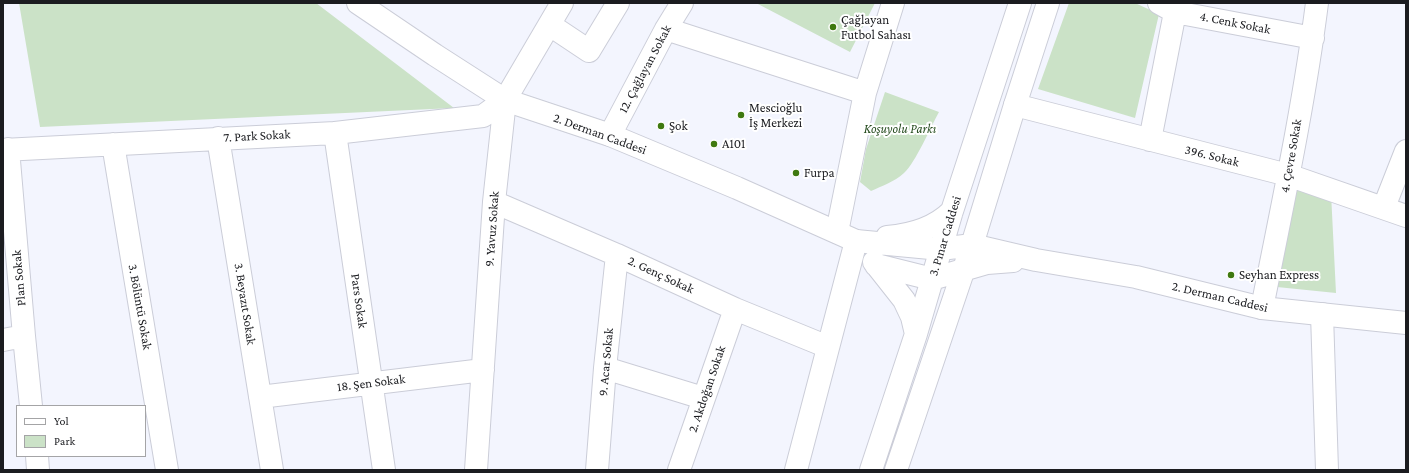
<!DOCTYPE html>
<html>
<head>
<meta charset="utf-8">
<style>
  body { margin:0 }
  #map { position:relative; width:1409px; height:473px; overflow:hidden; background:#f3f5fe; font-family:"Crimson Pro",serif }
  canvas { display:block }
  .frame { position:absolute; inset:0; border:4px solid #1b1c20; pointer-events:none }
  .legend { position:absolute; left:16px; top:405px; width:130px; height:52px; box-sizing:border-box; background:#fff; border:1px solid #a4a4a6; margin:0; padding:5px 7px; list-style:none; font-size:12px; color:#1b1c20 }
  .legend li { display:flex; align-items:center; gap:8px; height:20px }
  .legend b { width:20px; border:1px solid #a4a4a6 }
</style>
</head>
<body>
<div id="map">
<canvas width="1409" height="473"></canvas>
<div class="frame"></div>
<ul class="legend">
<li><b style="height:5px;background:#fff"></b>Yol</li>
<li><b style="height:11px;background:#cbe2c7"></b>Park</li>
</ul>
</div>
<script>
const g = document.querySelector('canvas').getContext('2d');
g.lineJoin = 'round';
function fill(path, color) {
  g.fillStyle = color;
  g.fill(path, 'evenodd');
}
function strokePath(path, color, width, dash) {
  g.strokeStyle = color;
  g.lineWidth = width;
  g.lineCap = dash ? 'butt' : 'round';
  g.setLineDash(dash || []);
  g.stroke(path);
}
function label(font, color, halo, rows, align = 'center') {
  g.font = font + ' "Crimson Pro",serif';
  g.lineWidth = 4;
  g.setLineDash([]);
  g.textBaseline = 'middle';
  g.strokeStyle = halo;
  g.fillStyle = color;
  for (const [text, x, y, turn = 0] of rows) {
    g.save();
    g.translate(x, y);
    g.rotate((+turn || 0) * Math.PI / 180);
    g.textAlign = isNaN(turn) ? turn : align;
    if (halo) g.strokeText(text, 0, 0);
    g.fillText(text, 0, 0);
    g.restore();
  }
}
const green = new Path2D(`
  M19,3H316L454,108L40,127Z
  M756,3H875L850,52Z
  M1069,3H1135L1159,14L1135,118L1038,89Z
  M885,92L939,112C930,128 916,162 904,173C894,182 882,186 871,191L860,182L866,149Z
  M1294,184L1331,193L1336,293L1277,287Z`);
const minor = new Path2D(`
  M1159,3L1175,12L1313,38
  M550,25L589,51L618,3
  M666,29L865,93
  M1015,105L1288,175L1406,216
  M335,133L384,470
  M610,135L666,29L682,3
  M218,138L272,470
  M1150,140L1175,12
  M113,144L167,470
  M8,149L24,336L31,406
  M3,150L335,133L483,116L505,100
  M494,202L617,255L735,309L828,347
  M1384,207L1406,151
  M837,232L865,93L893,3
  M1262,308C1282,207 1304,105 1317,3
  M1322,314L1327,470
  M3,340L24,336
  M605,368L703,398
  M260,397L483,370
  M37,456L38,470
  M476,470L494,202L505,100L562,3
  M597,470L605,368L617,255
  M679,470L735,309
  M796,470L856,241`);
const major = new Path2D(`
  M358,3L435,55L505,100L610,135L737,188L856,241L941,249L972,245L1036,260L1136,277L1262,308L1406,323
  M887,237C911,235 935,228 952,211
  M874,262L904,300L912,317L916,334
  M876,265L932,279L987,263L1013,261
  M871,470L916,334L952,211L1020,3
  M896,470L972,245L1015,105L1048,3`);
const markers = [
  [833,27,4,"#3f790f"],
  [741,115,4,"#3f790f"],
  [661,126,4,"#3f790f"],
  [714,144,4,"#3f790f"],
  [796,173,4,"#3f790f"],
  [1231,275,4,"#3f790f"]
];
const poiNames = [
  ["Çağlayan",841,20],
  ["Futbol Sahası",841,35],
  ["Mescioğlu",749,108],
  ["İş Merkezi",749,123],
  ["Şok",669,126],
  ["A101",722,144],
  ["Furpa",804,173],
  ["Seyhan Express",1239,275]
];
const streetNames = [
  ["4. Cenk Sokak",1235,23,11],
  ["12. Çağlayan Sokak",645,69,-62],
  ["2. Derman Caddesi",600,134,20],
  ["7. Park Sokak",257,136,-3],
  ["396. Sokak",1212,156,14],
  ["4. Çevre Sokak",1291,156,-80],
  ["9. Yavuz Sokak",492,229,-86],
  ["3. Pınar Caddesi",945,236,-73],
  ["2. Genç Sokak",661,275,25],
  ["Plan Sokak",19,278,-95],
  ["2. Derman Caddesi",1220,297,13],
  ["Pars Sokak",359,301,82],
  ["3. Beyazıt Sokak",245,304,81],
  ["3. Bölüntü Sokak",140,307,80],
  ["9. Acar Sokak",606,362,-85],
  ["18. Şen Sokak",371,383,-7],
  ["2. Akdoğan Sokak",707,389,-71]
];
const parkNames = [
  ["Koşuyolu Parkı",900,129]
];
fill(green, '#cbe2c7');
strokePath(minor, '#cbcdd8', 24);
strokePath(major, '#cbcdd8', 24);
strokePath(minor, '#fff', 22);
strokePath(major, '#fff', 22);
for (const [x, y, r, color] of markers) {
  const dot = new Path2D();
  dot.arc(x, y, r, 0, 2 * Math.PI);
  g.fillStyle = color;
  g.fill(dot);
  strokePath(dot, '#fff', 1.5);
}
label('13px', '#1b1c20', '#fff', poiNames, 'left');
label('13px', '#1b1c20', '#fff', streetNames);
label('italic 13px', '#284e21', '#fff', parkNames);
</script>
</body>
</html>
